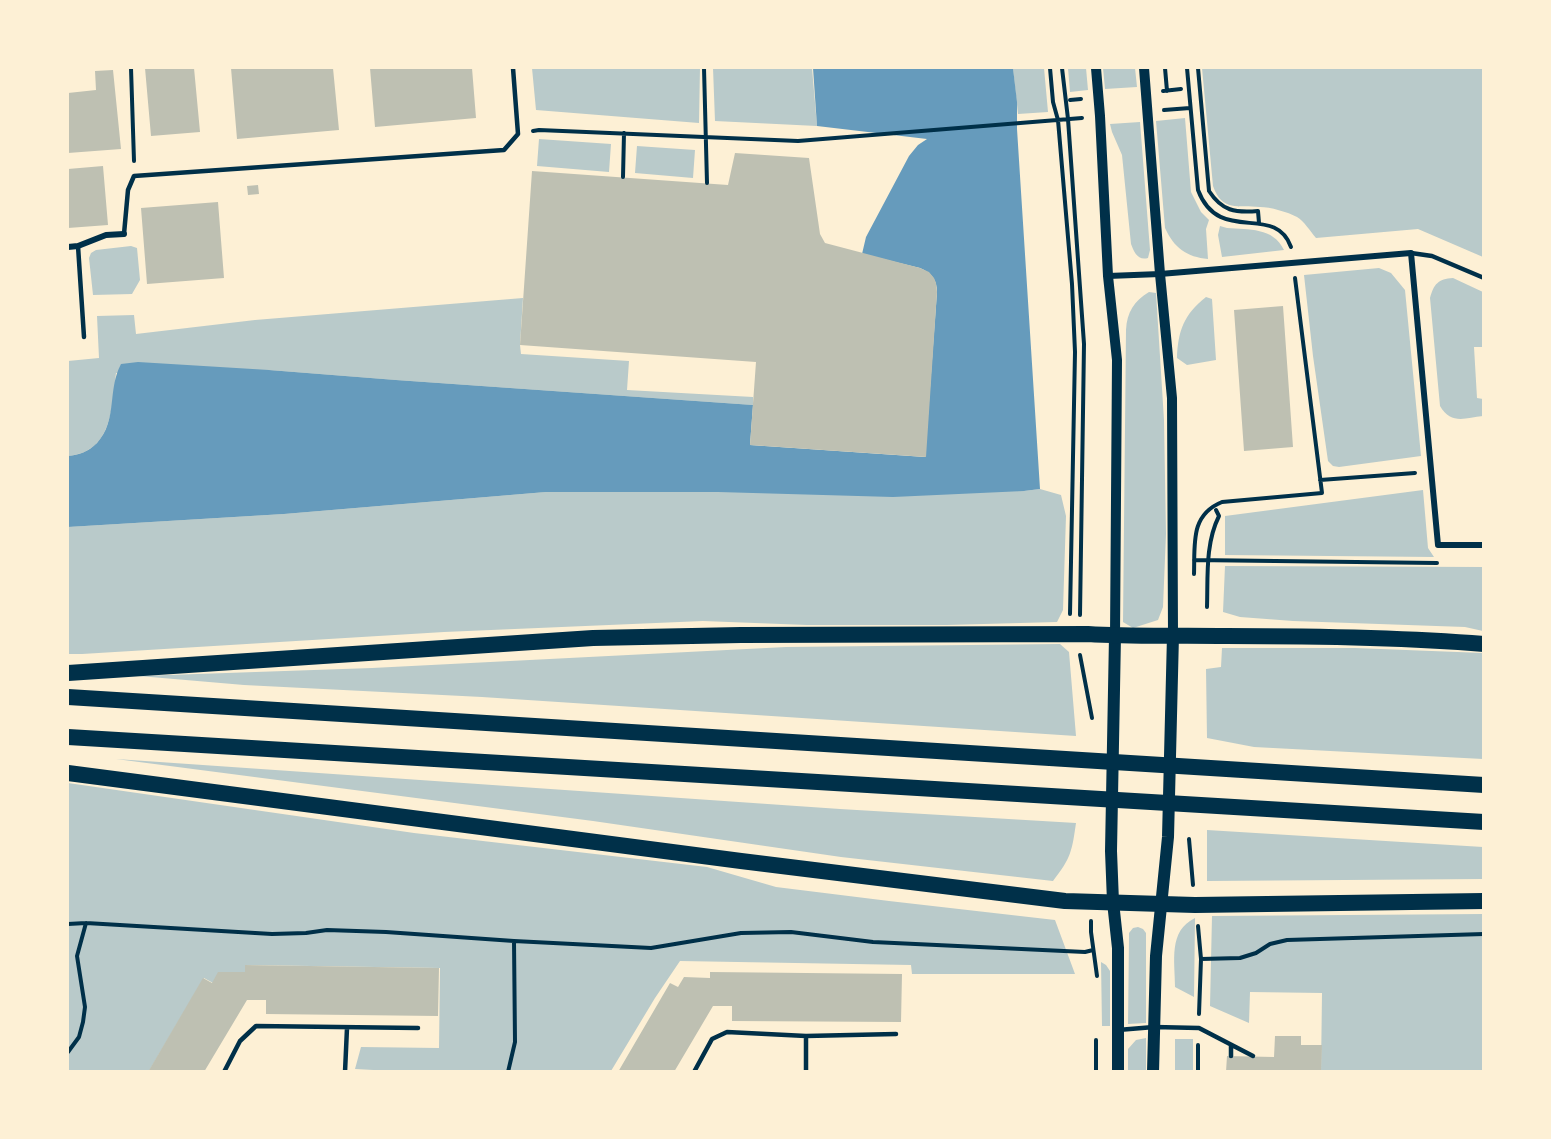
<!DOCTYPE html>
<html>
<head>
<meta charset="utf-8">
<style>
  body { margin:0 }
  #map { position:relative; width:1551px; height:1139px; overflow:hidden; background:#fdf0d5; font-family:Mulish,sans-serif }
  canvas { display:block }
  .frame { position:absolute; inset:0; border:69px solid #fdf0d5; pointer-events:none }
</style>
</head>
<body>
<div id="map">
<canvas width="1551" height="1139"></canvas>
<div class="frame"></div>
</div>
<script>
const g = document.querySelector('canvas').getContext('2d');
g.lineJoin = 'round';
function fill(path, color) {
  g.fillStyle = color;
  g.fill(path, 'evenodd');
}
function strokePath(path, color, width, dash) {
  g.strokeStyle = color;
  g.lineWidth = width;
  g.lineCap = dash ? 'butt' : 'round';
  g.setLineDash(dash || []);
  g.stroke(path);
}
const green = new Path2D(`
  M532,68H700L699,123L536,110Z
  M713,68H812L817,126L715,121Z
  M1013,68H1044L1048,112L1018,114Z
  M1068,68H1086L1088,90L1070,92Z
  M1103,68H1135L1137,87L1105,89Z
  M1202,68H1483V257L1418,229L1316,238C1310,231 1304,221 1297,217C1288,212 1270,207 1260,207C1238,205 1222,212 1213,186Z
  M1185,118L1191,192L1201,212L1209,220L1206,229L1208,259C1187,257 1174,248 1165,228L1156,121Z
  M1140,122L1150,250L1148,258C1138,261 1134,252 1131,244L1122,155L1112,132L1110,124Z
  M539,139L611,144L609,172L537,166Z
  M637,146L695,150L693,178L635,173Z
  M1220,226L1227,228C1249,230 1273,227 1284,250L1222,257L1218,235Z
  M131,246L137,248L140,280L132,294L93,295L89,258L91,253L96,250Z
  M1379,268L1391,273L1405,290L1421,456L1339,467L1333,466L1328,461L1313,356L1304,275Z
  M1453,278L1483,292V347H1474L1477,398L1483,399V416C1465,418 1451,425 1440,406L1430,298C1434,284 1438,279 1453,278Z
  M1149,292L1156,293L1164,420L1166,534L1163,607L1158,620L1133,628L1123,622L1126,330C1127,312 1134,301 1149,292Z
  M1206,297L1212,299L1216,360L1187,365L1177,358C1178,331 1184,314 1206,297Z
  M523,298L520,345L521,354L629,361L627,390L753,397V405L396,380L269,370L116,373C112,408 112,452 68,456V361L99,358L97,316L134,315L136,334L255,320Z
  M1040,489L1061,495L1066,516L1063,610L1057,622L947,625H807L703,621L444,632L82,654H68V527L284,514L546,492L1024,491Z
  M1423,490L1428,548L1434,557L1225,555V516Z
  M1225,566L1483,567V631L1465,627L1293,621L1240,617L1223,612Z
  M1060,644L1069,652L1076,736L482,697L244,685L139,676L372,668L786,647Z
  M1222,648H1355L1483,653V759L1254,747L1207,738L1206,669L1221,667Z
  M116,759L840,809L1076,823C1072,851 1071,858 1053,881L841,857L593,821Z
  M68,783L414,833L707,867L776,887L889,901L1055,920L1075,974H912L911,965L680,961L655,998L611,1071L410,1072L355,1069L361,1047L439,1048L440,968L247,965L246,973L213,983L204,978L149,1071L68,1072Z
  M1207,830L1483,847V879L1207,881Z
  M1483,914V1071H1321L1322,993L1250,992L1249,1023L1210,1006L1212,916Z
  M1195,918L1194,997L1175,987C1175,961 1168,931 1195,918Z
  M1138,927L1143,929L1146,933V1023L1128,1024L1129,938V933L1133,928Z
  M1101,962L1106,965L1110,971V1026H1102Z
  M1146,1038V1071H1128V1049L1136,1040Z
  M1175,1039H1193V1071H1175Z`);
const water = new Path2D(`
  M813,68H1013L1017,102V129L1040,489L1024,491L893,497L718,492H546L284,514L68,527V456C79,455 88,452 97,443C118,420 107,390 121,364L138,362L269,370L396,380L753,405L750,445L925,457L937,292C937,280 932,273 920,268L862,254L866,237L909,156L918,145L927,139L817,126Z`);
const building = new Path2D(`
  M145,68H194L200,132L151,136Z
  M231,68H333L339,130L237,139Z
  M370,68H472L476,118L375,127Z
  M113,70L121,149L68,153V93L96,90L95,71Z
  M735,153L809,158L820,234L825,243L920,268L929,272L934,278L936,283L937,292L926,457L750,445L756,362L520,345L532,171L728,185Z
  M103,166L108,225L68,228V169Z
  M258,185L259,194L248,195L247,186Z
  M218,202L224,278L147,284L141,208Z
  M1283,306L1293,447L1244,451L1234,310Z
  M245,965L439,968L438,1016L266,1014V1000H247L204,1072H148L203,978L212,983L218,972H245Z
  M710,972L902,974L901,1022L732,1021V1006H713L674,1072H618L670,983L678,987L684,977L710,978Z
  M1275,1036H1301V1045H1322L1321,1072H1226L1227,1056L1274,1057Z`);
const path = new Path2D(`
  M131,68L134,161
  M704,68L707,183
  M1050,68L1053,102L1058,120L1072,284L1075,352L1070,614
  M1062,68L1068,119L1084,344L1080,615
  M1165,68L1167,91
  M1187,68L1198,190C1219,246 1275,202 1291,247
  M1198,68L1209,191C1222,211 1235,213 1258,211L1259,223
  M1163,91L1181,89
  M1070,100L1081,99
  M1164,110L1190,108
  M533,131L539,130L798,141L1082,118
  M623,177L624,133
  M1320,480L1415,473
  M1194,560L1437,563
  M1194,574C1195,544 1190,515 1222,502L1322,493L1295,278
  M1207,607C1208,577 1205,544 1219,516L1216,510
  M1080,655L1092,718
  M1189,839L1193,885
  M1091,921V932L1097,976
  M68,924L86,923L272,934L306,933L327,930L386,932L514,941L651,948L741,933L791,932L873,942L1085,952L1093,950
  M1198,926L1201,959L1199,1014
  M1201,959L1240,958L1256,953L1270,944L1287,940L1484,934
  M68,1052L79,1037L83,1022L85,1007L77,956L86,923
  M508,1072L515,1042L514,941
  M1096,1072V1040
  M1198,1072V1045`);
const service = new Path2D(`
  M124,234L128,190L134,176L504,150L518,134L513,68
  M78,246L84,337
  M1411,253L1432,256L1484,278
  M1118,1030L1154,1027L1199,1028L1253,1056
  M806,1036V1072
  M1231,1045V1056
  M224,1072L240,1041L256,1026L418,1028
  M345,1072L347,1028
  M694,1072L712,1039L727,1032L806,1036L896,1034`);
const minor = new Path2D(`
  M68,247L78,246L106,235L124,234
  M1108,276L1160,274L1411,253L1438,545H1484`);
const tertiary = new Path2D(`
  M1096,68L1100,116L1108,276L1117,360L1115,636
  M1144,68L1160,274L1172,398L1173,635`);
const secondary = new Path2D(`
  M1115,636L1111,851L1113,902L1118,948V1072
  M1153,1072L1156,956L1168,837L1173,635`);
const trunk = new Path2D(`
  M68,673L593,638L741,635L1088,634C1134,637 1180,635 1226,636C1312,636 1398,637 1484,644
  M68,697L1484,785
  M68,737L1484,822
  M68,773L741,861L1065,901L1195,905L1484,901`);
fill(green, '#b9caca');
fill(water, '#669bbc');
fill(building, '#bec0b2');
strokePath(path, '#003049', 4);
strokePath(service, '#003049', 4.5);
strokePath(minor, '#003049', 6);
strokePath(tertiary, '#003049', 10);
strokePath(secondary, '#003049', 12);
strokePath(trunk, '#003049', 16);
</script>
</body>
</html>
